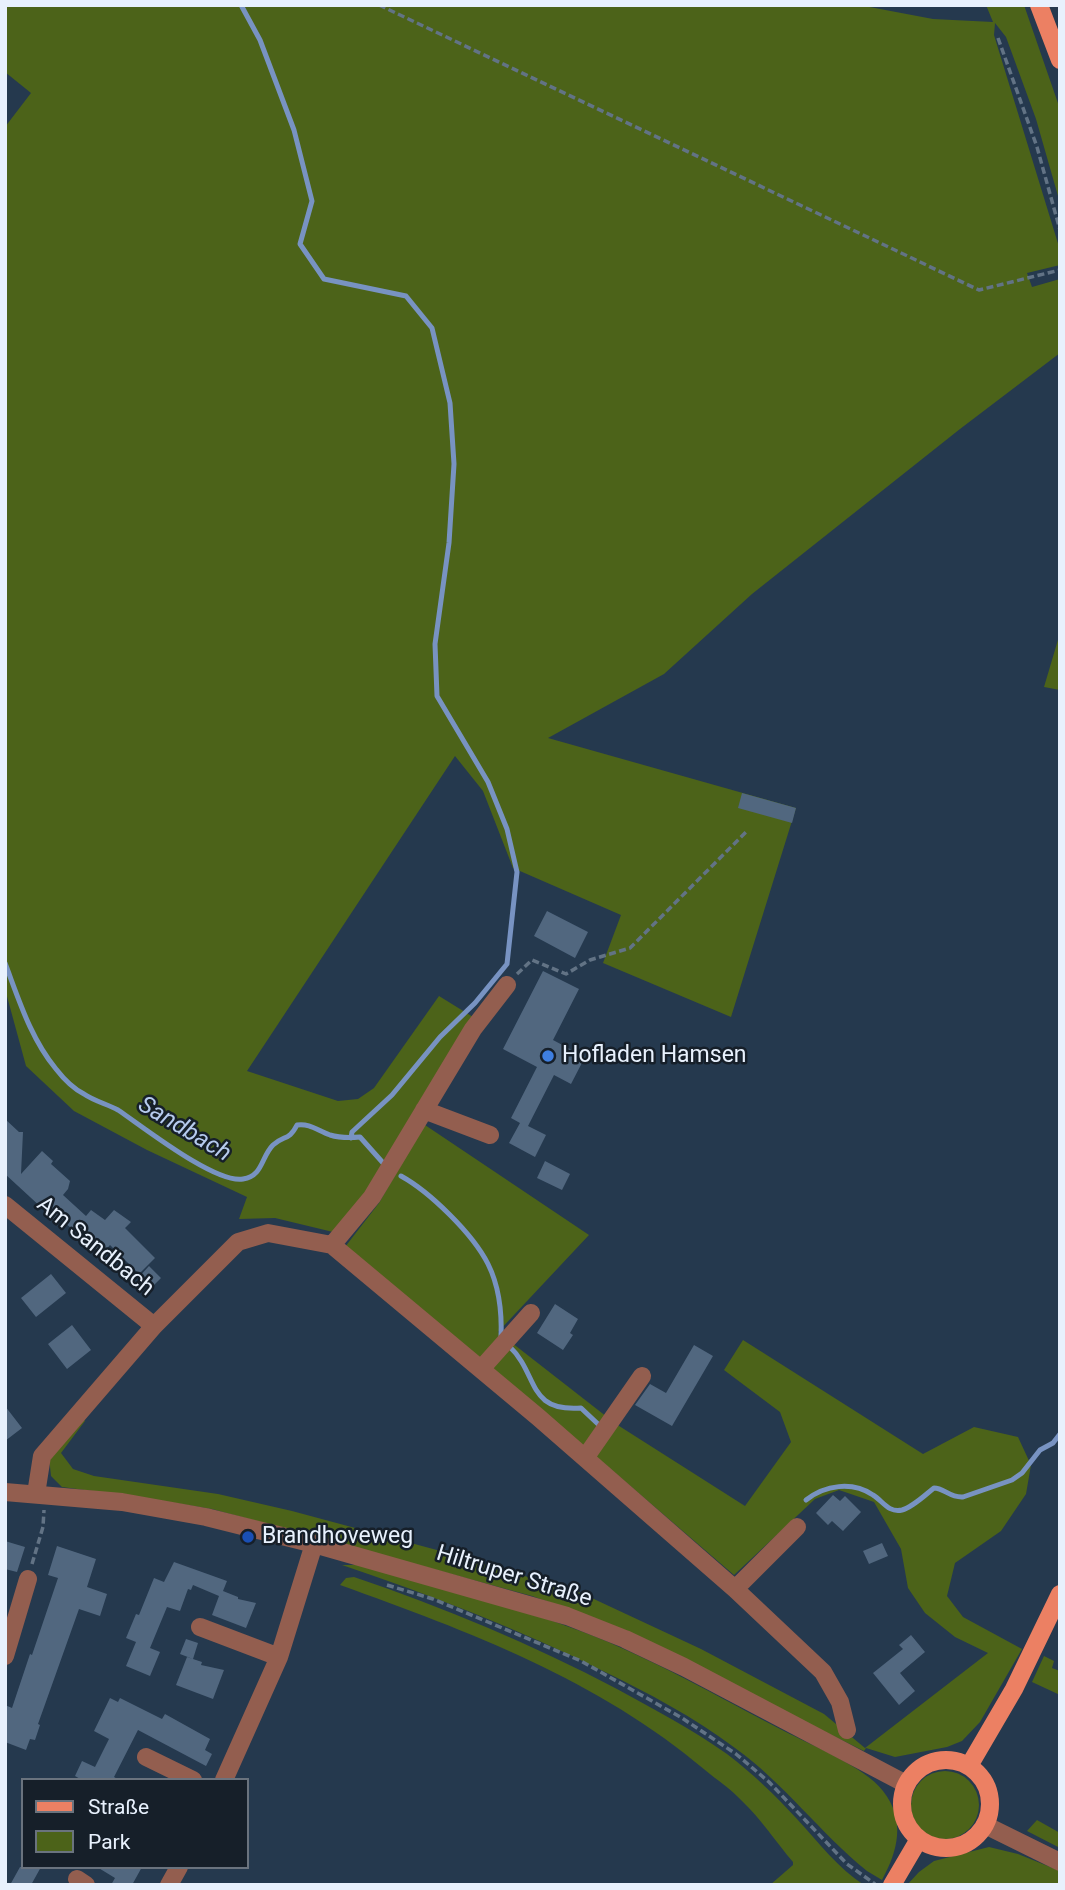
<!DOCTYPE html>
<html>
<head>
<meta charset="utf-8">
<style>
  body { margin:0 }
  #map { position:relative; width:1065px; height:1890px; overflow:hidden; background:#25394e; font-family:Roboto,sans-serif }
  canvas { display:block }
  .frame { position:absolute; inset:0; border:7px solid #e8f1fd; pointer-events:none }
  .legend { position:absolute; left:21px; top:1778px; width:228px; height:91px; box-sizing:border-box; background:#161f29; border:2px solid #6a737e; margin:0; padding:9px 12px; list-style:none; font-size:21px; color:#e8f1fd }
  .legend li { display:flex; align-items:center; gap:14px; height:35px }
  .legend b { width:35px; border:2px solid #6a737e }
</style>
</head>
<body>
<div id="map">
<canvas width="1065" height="1890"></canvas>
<div class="frame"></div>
<ul class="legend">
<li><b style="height:9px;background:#ec8063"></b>Straße</li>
<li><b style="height:19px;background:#4c6319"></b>Park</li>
</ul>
</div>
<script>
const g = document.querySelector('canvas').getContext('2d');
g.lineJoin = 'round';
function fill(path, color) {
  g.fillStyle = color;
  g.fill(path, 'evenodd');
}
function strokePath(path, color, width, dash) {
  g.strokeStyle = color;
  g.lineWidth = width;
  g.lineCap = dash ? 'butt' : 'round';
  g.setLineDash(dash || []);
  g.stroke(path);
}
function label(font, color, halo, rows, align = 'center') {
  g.font = font + ' Roboto,sans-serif';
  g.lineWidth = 5;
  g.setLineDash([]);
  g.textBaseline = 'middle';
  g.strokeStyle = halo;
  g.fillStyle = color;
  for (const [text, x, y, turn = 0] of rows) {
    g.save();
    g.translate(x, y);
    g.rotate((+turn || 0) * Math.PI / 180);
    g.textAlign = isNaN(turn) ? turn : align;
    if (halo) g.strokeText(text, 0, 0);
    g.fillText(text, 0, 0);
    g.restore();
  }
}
const green = new Path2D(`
  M5,5H859L933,19L993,22L986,5H1024L1060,109V203L1036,119L1006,37L995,23L994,35L1060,250V265L1027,273L1032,287L1060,279V353L960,429L752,594L664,674L548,738L796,808L731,1017L603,963L621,915L513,868L483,791L455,756L247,1071L338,1101L358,1099L374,1088L439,996L473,1017L425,1125L589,1235L498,1332L616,1424L745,1506L791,1442L780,1412L724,1370L743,1340L923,1454L974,1427L1018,1437L1031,1465L1026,1494L1001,1531L955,1563L947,1596L963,1617L1022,1649L980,1722L962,1741L947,1747L895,1757L866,1748L864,1751L589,1616L532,1596L212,1509L138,1497L62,1487L51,1476L49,1457L80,1416L85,1421L61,1453L73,1469L94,1476L218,1494L292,1511L448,1553L581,1593L701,1649L824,1714L865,1748L988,1653L955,1637L925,1613L908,1588L901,1549L874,1502L839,1490L815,1499L734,1575L543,1411L345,1247L379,1203L402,1163L333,1232L275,1218L239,1219L247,1197L147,1150L74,1111L26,1066L5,989V127L31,93L5,72Z
  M1060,633V690L1044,687Z
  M342,1565H358C433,1586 510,1604 583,1632C652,1658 718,1697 784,1731C811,1745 865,1767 883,1791C906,1820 898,1851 882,1880L867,1871C820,1833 784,1783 735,1748C694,1717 648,1693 603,1671C519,1629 431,1595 342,1565Z
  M354,1577C445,1608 532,1644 617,1689C655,1710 692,1729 727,1754C752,1773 776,1796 797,1819C819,1843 838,1868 864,1885H770L793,1865V1862C776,1842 761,1819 742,1801C731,1789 717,1780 705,1770C599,1680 468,1631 340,1585L346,1578Z
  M1044,1656L1054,1661L1052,1668L1060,1671V1695L1032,1682Z
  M911 1805a34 34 0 1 1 68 0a34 34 0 1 1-68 0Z
  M1037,1820L1060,1833V1848L1027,1831Z
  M989,1847L1018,1854L1060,1871V1885H907L919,1872L934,1861Z`);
const stream = new Path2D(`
  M241,5L260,40L294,130L312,201L300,244L324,279L406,296L432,328L450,403L454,464L449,543L435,644L437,696L488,782L507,829L517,872L507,964L475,1003L440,1037L392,1095L352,1132L351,1138
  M5,963C19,1000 31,1039 56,1069C63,1078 74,1089 84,1094C94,1101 107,1104 118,1110C142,1126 215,1184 243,1179C263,1176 261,1157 273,1145C284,1135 289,1141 297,1125C310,1123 318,1131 330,1135C340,1138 349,1138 360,1137L384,1164
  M401,1176C430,1192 473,1234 488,1264C499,1286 502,1314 501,1338
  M509,1346C539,1374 526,1412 581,1408L599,1425
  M806,1500C825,1485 852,1481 873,1495C883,1501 888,1513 902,1510C913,1507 925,1495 934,1488C944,1488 950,1498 963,1497L1012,1480L1022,1473L1040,1450L1053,1443L1060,1434`);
const building = new Path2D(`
  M742,793L796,808L792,823L738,808Z
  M547,911L588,932L575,958L534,936Z
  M543,971L579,989L553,1040L585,1057L571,1084L554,1075L528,1126L546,1135L535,1157L509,1143L520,1123L511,1118L537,1067L503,1049Z
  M5,1119L19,1132H23L21,1174L42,1151L53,1161L51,1164L70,1181L68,1189L63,1195L86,1216L91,1210L105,1220L114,1210L131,1222L125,1228L155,1258L139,1274L110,1245L102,1254L58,1217L55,1220L5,1174Z
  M545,1161L570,1174L562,1190L537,1178Z
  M149,1266L161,1278L151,1288L139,1277Z
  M51,1274L66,1293L36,1317L21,1298Z
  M555,1304L578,1319L570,1333L573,1335L563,1350L537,1333Z
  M72,1325L91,1350L67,1369L48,1344Z
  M694,1345L713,1356L672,1426L635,1405L650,1384L666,1393Z
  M5,1406L22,1428L5,1441Z
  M833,1495L840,1501L845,1496L861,1512L843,1531L832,1521L828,1525L816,1513Z
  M5,1541L25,1547L17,1572L5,1569Z
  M882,1543L888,1556L869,1564L863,1551Z
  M57,1546L96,1559L87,1587L107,1594L100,1616L79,1609L38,1724L40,1725L35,1740L30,1739L26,1750L5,1742V1705L12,1708L30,1654L32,1655L58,1578L48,1575Z
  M174,1562L227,1581L223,1591L238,1597V1599L256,1603L246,1628L212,1615L219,1596L193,1585L191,1590L188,1589L180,1611L167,1607L150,1648L160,1652L150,1676L126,1666L136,1642L126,1638L136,1614L139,1615L154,1578L164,1582Z
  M911,1635L925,1652L900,1673L915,1691L899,1705L873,1673L903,1649L899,1645Z
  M186,1639L198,1643L193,1659L180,1654Z
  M187,1657L202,1662L201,1665L224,1670L213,1699L176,1685Z
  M110,1698L118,1702L120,1698L162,1719L165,1714L210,1739L205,1750L212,1754L206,1766L138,1730L114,1777L119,1780H82L75,1776L82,1761L95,1767L109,1739L94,1731Z
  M20,1867H41L31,1885H10Z
  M97,1867H142L132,1885H111L115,1878Z`);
const path = new Path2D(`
  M379,5L979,290L1060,270
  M998,38L1037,147L1060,230
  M517,974L532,960L566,974L590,960L630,948L747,831
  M32,1564L43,1527L44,1510
  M387,1585L433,1599L581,1661L682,1718L736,1754L769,1782L847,1864L875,1884`);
const minor = new Path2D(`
  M507,985L473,1029L372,1197L332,1245L538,1417L735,1589L823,1672L840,1702L847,1730
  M424,1110L490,1135
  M5,1205L154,1326
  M481,1369L531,1313
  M585,1458L642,1376
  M5,1492L122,1502L206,1517L314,1544L567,1616L625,1639L684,1667L906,1784
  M36,1494L42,1456L154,1326L238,1242L268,1233L332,1245
  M735,1589L797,1527
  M200,1627L279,1657
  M5,1656L28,1579
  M146,1757L193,1780
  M224,1780L279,1657L314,1544
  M985,1825L1060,1862
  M77,1879L86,1885
  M169,1885L179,1867`);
const major = new Path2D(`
  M1039,5L1060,60
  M902 1804a44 44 0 1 1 88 0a44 44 0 1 1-88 0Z
  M969,1766L1014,1689L1060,1594
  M892,1885L919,1839`);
const markers = [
  [548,1056,7,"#3f7fe0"],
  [248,1537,7,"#1a4fb4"]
];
const poiNames = [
  ["Hofladen Hamsen",562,1056],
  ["Brandhoveweg",262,1537]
];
const streetNames = [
  ["Am Sandbach",95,1247,39],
  ["Hiltruper Straße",514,1577,17]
];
const waterNames = [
  ["Sandbach",184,1130,31]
];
fill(green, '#4c6319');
strokePath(stream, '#7893c2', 5);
fill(building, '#51677f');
strokePath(path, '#627385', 3.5, [7, 3.5]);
strokePath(minor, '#935e4f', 18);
strokePath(major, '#ec8063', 18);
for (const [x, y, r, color] of markers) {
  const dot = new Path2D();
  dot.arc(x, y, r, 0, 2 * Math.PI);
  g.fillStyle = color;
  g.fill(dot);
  strokePath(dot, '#161f29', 2.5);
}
label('23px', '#e8f1fd', '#161f29', poiNames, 'left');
label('23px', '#e8f1fd', '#161f29', streetNames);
label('italic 24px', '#b6cbee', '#161f29', waterNames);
</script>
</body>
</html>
